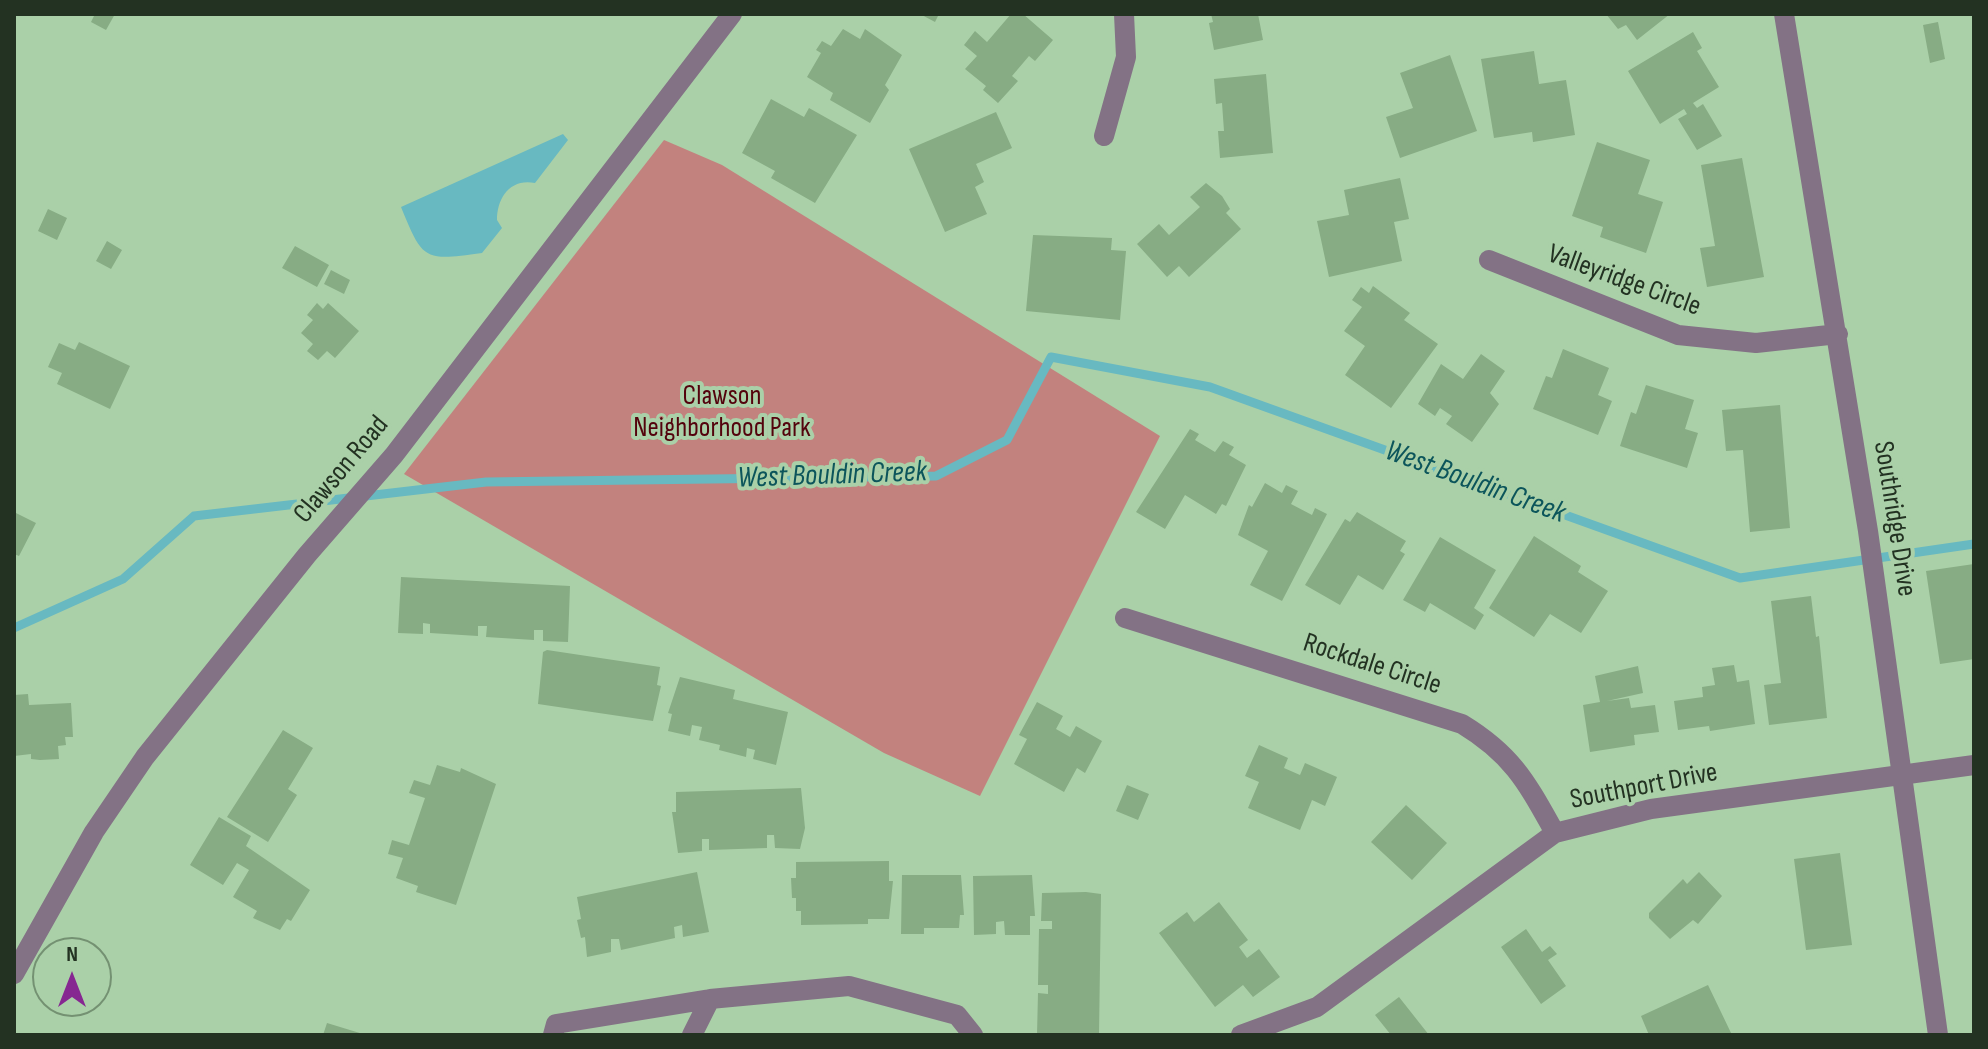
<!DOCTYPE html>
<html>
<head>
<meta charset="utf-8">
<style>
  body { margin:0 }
  #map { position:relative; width:1988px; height:1049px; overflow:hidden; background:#aad0a8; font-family:"Sofia Sans Condensed",sans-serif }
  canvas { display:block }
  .frame { position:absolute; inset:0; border:16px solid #233222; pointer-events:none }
  .north { position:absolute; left:32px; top:937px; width:80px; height:80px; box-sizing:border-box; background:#aad0a8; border:2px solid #749172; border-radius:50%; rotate:0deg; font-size:22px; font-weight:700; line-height:32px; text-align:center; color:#233222 }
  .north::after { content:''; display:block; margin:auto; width:28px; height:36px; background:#862791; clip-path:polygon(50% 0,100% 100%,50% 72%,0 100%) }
</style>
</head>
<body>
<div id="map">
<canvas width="1988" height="1049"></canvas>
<div class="frame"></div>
<div class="north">N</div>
</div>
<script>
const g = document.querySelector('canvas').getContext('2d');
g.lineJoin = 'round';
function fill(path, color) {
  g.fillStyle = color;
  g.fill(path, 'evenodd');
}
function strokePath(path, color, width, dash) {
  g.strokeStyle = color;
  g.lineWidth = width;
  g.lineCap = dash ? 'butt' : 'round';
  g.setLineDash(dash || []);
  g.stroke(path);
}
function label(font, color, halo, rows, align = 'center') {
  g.font = font + ' "Sofia Sans Condensed",sans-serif';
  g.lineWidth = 8;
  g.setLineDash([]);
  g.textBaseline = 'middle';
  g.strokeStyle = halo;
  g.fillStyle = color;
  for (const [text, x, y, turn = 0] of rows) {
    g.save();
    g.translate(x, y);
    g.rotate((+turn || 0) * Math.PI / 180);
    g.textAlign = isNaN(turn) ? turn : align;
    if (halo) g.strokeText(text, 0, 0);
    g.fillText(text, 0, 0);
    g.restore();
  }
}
const forest = new Path2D(`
  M664,140L722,165L1160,436L980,796L884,753L404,474Z`);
const water = new Path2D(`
  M563,134L568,140L535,183C510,178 497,198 497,220L502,228L482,253C424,261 423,261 401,207Z`);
const stream = new Path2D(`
  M14,628L123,579L194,516L486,482L936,476L1007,440L1051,357L1210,387L1740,578L1974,544`);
const building = new Path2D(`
  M95,14H115L106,30L91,22Z
  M920,14H939L935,22Z
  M1011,14H1023L1053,40L1035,61L1029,56L1012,76L1018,81L998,103L983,90L986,86L965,69L977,56L964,45L975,31L987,42Z
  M1211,14H1258L1263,40L1214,50L1209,23L1213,22Z
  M1606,14H1670L1637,40L1626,25L1618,29Z
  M1938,22L1945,59L1930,63L1923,25Z
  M843,29L860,39L865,29L902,55L885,85L889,90L870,123L830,100L833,93L807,77L821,53L816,50L822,41L831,46Z
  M1693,32L1702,48L1697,51L1719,87L1693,103L1697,108L1703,104L1722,136L1697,150L1678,119L1687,114L1684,109L1660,124L1628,71Z
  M1534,51L1539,84L1566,80L1575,135L1533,142L1532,132L1494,138L1481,59Z
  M1450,55L1477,131L1400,158L1386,117L1413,108L1400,73Z
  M1266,74L1273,153L1220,158L1218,131H1224L1222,103L1216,104L1214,79Z
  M771,99L804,117L809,108L857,135L815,203L771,178L775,171L742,153Z
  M996,112L1012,148L976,164L984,182L975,187L987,214L945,232L909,149Z
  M1597,142L1650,160L1638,194L1663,202L1646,253L1600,237L1603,227L1572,216Z
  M1742,158L1764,277L1707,287L1700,248L1715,246L1701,165Z
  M1400,178L1409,219L1394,222L1402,261L1329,277L1317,221L1349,215L1344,190Z
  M1206,183L1222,196L1230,209L1226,213L1241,229L1189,277L1179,266L1167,277L1137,244L1159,224L1169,235L1200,207L1190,197Z
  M48,209L67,218L57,240L38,231Z
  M1033,235L1112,238L1111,250L1126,251L1120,320L1026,311Z
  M107,241L122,250L111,269L96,261Z
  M295,246L329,265L317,287L282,268Z
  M331,270L350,280L344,294L324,284Z
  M1373,286L1410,313L1404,320L1438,344L1391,408L1345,375L1365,346L1344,331L1362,307L1352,300L1361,287L1369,293Z
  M317,303L323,309L328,303L359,331L335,358L327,351L318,360L307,351L313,344L301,333L313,320L307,315Z
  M79,342L130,366L110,409L57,384L62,373L48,367L59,343L75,350Z
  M1563,349L1609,368L1598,395L1612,401L1598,435L1533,409L1546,376L1552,378Z
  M1481,354L1505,371L1490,393L1499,404L1472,442L1446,424L1452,416L1440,408L1435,416L1418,404L1441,364L1463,379Z
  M1646,385L1694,400L1685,429L1698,433L1687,468L1620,446L1631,412L1636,414Z
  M1780,405L1790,528L1750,532L1743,450L1726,451L1722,410Z
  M1190,429L1199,434L1195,440L1215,452L1223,441L1234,447L1229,455L1246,465L1226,506L1222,504L1216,514L1185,495L1165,529L1136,512Z
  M1265,483L1282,493L1286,485L1298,491L1291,504L1312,515L1315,508L1327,514L1282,601L1250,585L1268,551L1238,535L1249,505L1252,507Z
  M14,512L36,523L19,556L14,554Z
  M1357,512L1406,541L1400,551L1405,554L1383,590L1358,575L1340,605L1305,585L1345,519L1350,522Z
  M1534,536L1581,566L1578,572L1608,591L1581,633L1550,614L1534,637L1489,608Z
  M1440,537L1496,570L1474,608L1484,615L1475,630L1430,603L1425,612L1403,600Z
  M1974,564V659L1940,664L1926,571Z
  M401,577L570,586L568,642L543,641V630H534V640L486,637L487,626H478V636L430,633V624L423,623V634L398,633Z
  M1811,596L1816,637L1819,636L1827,718L1769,725L1764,685L1781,683L1771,601Z
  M547,650L660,667L657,685L661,686L653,721L538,704L543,652Z
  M1734,665L1737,682L1749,680L1755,724L1710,731L1709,726L1678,730L1674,701L1703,697L1702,687L1715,685L1712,668Z
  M1638,666L1643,693L1607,701L1629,698L1631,708L1655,705L1659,732L1634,735L1635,745L1590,752L1583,705L1600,702L1595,676Z
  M680,677L735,690L733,699L788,712L776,765L753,759L755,750L747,748L746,757L719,750L720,745L699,740L702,727L692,725L690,736L668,731L672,714L668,713Z
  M28,694L29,705L71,703L73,737H65L66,745L58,746L59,759L40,760L31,759V754L14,756V695Z
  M1037,702L1063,716L1056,729L1070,737L1076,726L1102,741L1085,773L1077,768L1064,792L1014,764L1027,739L1019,735Z
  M283,730L313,748L288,789L297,795L268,842L227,817Z
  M1259,745L1288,758L1284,768L1300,775L1305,763L1337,777L1325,806L1312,800L1300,830L1248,808L1259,782L1245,776Z
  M437,765L460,772L461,768L496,784L456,905L416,892L418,886L396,878L403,858L388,854L392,840L409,845L425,798L409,793L414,780L430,785Z
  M1127,785L1149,794L1138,820L1116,811Z
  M801,788L805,828L800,849L775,848L774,835H767V848L709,850V839H702V851L678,853L672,812H676V792Z
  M1406,805L1447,843L1412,880L1371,842Z
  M219,817L251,836L246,846L310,890L291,921L287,919L280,930L253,918L257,911L233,897L249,870L237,863L223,885L190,865Z
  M1840,853L1852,945L1806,950L1794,859Z
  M889,861V881H893L889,919H868V924L801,925V911H796V898H792L791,878H796V862Z
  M697,872L709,932L683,937L682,925L674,927L675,938L621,950L619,939H611V952L587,957L585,937L581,938L577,920L581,919L577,897Z
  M1699,872L1722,896L1698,924L1693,920L1670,939L1649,918V913L1683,879L1687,884Z
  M902,875H961L964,915H960L959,928H924V934H901Z
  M1032,875L1035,916H1030V935H1005L1004,921L996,922V934L974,935L973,876Z
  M1086,892L1101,894L1099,1035H1037L1038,993L1048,994V985H1038L1039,929H1052V921H1041L1042,893Z
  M1219,902L1248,940L1239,947L1247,958L1259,949L1280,977L1253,997L1243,985L1215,1007L1159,933L1187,912L1194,922Z
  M1526,929L1542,952L1550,946L1557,954L1548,960L1566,986L1541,1004L1501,947Z
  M1708,985L1732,1035H1649L1641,1016Z
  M1399,997L1429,1035H1391L1375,1015Z
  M327,1023L363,1034V1035H323Z`);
const minor = new Path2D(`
  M1784,14L1868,531L1938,1035
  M1104,136L1126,57L1124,14
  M1489,260L1678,335L1756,343L1838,334
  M1125,618L1462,724C1513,755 1527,783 1555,833
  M14,974L94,832L145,757L307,555L394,455L732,14
  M553,1035L556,1024L710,999L849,986L957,1015L973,1035
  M692,1035L710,999
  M1241,1035L1317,1007L1555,833L1651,809L1974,765`);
const streetNames = [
  ["Valleyridge Circle",1624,281,20],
  ["Clawson Road",342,470,-50],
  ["Southridge Drive",1894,519,81],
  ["Rockdale Circle",1372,665,18],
  ["Southport Drive",1644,787,-11]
];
const parkNames = [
  ["Clawson",722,397],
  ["Neighborhood Park",722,429]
];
const waterNames = [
  ["West Bouldin Creek",832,476,-2],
  ["West Bouldin Creek",1475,483,20]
];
fill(forest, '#c2827e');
fill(water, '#68b9c1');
strokePath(stream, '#68b9c1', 9);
fill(building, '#87ac84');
strokePath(minor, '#837285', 20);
label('28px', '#233222', '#aad0a8', streetNames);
label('28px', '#53020c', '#aad0a8', parkNames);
label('italic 30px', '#0c555b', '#aad0a8', waterNames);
</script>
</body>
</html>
